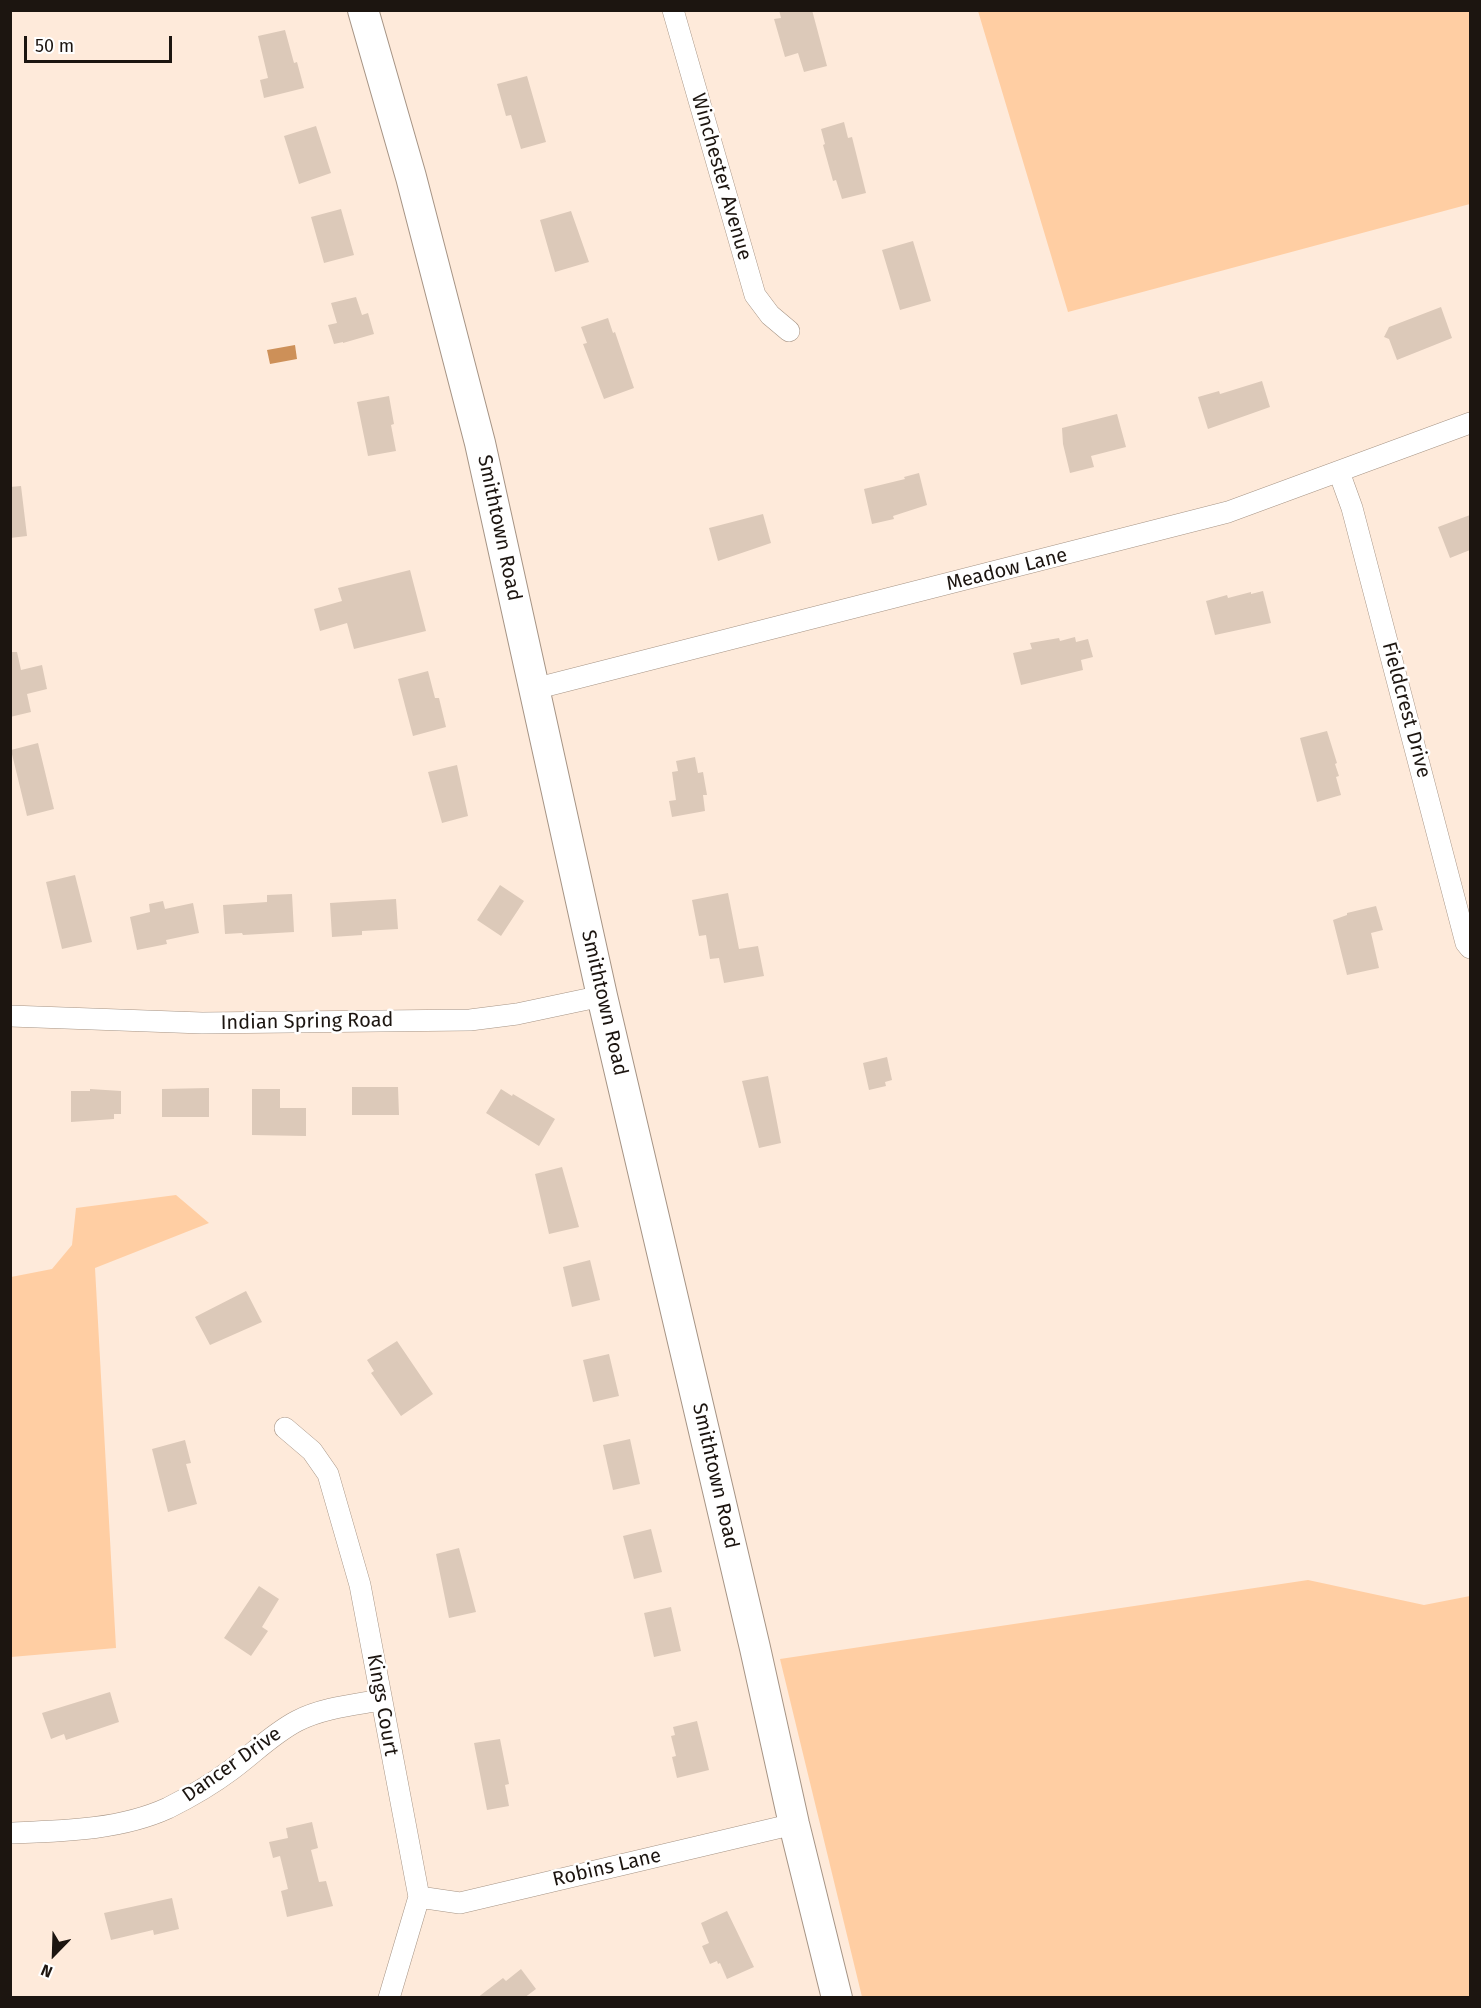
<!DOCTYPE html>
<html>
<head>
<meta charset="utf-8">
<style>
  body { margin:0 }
  #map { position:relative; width:1481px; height:2008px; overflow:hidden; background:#feeada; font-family:"Fira Sans",sans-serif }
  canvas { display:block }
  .frame { position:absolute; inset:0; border:12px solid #1c1510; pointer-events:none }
  .north { position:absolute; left:24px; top:1924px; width:60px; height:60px; -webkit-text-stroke:4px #fff; paint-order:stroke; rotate:203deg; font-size:16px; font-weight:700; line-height:24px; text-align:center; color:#1c1510 }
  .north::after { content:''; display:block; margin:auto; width:21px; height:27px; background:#1c1510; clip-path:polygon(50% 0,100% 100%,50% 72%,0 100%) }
  .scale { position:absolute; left:24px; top:36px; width:148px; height:27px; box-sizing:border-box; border:3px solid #1c1510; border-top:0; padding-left:8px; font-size:18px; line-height:21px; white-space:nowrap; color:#1c1510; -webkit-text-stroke:4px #fff; paint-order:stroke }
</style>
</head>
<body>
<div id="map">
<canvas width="1481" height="2008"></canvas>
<div class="frame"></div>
<div class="north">N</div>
<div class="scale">50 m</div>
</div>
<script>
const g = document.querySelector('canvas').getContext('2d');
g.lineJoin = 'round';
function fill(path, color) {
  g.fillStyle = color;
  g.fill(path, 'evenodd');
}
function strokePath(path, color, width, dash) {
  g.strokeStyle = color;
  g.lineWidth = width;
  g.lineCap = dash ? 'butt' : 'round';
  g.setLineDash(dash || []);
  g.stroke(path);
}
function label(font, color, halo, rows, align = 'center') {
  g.font = font + ' "Fira Sans",sans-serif';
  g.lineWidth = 5;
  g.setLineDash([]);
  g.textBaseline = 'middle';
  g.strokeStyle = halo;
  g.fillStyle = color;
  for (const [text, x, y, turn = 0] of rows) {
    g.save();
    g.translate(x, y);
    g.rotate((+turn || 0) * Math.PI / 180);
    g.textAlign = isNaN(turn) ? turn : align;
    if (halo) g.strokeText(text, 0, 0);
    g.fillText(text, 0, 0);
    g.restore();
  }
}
const green = new Path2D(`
  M978,11H1470V204L1068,312Z
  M176,1195L209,1223L95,1268L116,1648L11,1657V1277L52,1269L72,1245L76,1208Z
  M1308,1580L1424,1605L1470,1596V1997H862L780,1659Z`);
const water = new Path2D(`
  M295,345L297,359L270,364L267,350Z`);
const building = new Path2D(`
  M779,10H812L827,66L804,72L798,53L785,57L774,19L781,18Z
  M285,30L294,63L297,62L304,88L264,98L260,80L268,78L258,36Z
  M527,76L546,142L521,149L511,115L506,116L497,84Z
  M844,122L848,138L852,137L866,193L842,199L836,180L833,181L823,145L825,144L821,129Z
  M316,126L331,173L299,184L284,136Z
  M341,209L354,255L324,263L311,217Z
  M571,211L589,262L555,272L540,220Z
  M913,241L931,301L900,310L882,250Z
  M356,297L362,315L368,313L374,334L343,343V342L334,344L328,325L337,323L331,303Z
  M1441,307L1452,338L1397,360L1389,339L1384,337L1389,327Z
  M608,318L613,333L615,332L634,388L604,399L583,344L587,343L581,327Z
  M1262,381L1270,407L1208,429L1198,397L1219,391L1220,394Z
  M389,396L394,424L391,425L396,451L368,456L357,402Z
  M1117,414L1126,447L1091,456L1094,467L1070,473L1063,444L1062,428Z
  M919,473L927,505L893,516L894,519L872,524L864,489L905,479L904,477Z
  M21,486L27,536L10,538V487Z
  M763,514L771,543L718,561L709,528Z
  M1470,515V550L1450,558L1438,527Z
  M410,570L426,631L354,649L347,623L320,631L314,609L342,601L338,588Z
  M1263,591L1271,623L1215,635L1206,601L1227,595L1228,598L1251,592V594Z
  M1075,637L1076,642L1088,639L1093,657L1081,660L1083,670L1021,685L1013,653L1032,649L1030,643L1059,638L1060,641Z
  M10,652H17L21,670L42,665L47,689L27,694L31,712L10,717Z
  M428,671L435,698H439L446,727L413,736L398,679Z
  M1327,731L1337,763L1335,764L1339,776L1336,777L1341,795L1317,802L1300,738Z
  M38,743L54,809L27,816L11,750Z
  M695,757L698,773L703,772L707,795H703L705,811L672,817L669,801L676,800L672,772L678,771L676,761Z
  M457,765L468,816L442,823L428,772Z
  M75,875L92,942L62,949L46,882Z
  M500,885L524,901L501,936L477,920Z
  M728,893L739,949L758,946L764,976L724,983L719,958L710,959L706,935L699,936L692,900Z
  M292,894L294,932L243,935L242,933L225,934L223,905L267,902V895Z
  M396,899L398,929L362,931V935L332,937L330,903Z
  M163,901L165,909L193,903L199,933L166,940L167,944L137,950L130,917L150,912L149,904Z
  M1376,906L1383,930L1371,933L1379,968L1347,975L1333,920L1347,915V913Z
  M887,1057L892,1080L885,1082L886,1086L869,1090L863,1063Z
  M768,1076L781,1143L759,1148L742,1081Z
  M352,1087H398L399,1115H352Z
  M209,1088V1117H162V1089Z
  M90,1089L121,1091V1114H114V1119L71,1122V1091H90Z
  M252,1089H280V1108H306V1136L252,1135Z
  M501,1089L512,1096L513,1094L555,1119L539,1146L486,1113Z
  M562,1167L579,1227L549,1234L535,1174Z
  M590,1260L600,1300L572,1307L563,1267Z
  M246,1291L262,1322L210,1345L195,1317Z
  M397,1341L433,1394L401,1416L371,1373L374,1371L367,1360Z
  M609,1354L619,1396L593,1402L583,1360Z
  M630,1439L640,1484L613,1490L603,1445Z
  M185,1440L191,1463L186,1464L197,1504L168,1512L152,1449Z
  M651,1529L662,1572L634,1579L623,1536Z
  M459,1548L476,1612L449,1618L436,1554Z
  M259,1586L279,1599L262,1627L268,1631L251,1656L224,1638Z
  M671,1607L681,1651L654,1657L644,1613Z
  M110,1692L119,1722L66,1740L64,1734L51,1739L42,1713Z
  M697,1721L709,1770L677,1778L672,1757L676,1756L671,1736L675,1735L673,1727Z
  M500,1739L509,1784L505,1785L509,1806L487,1810L474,1743Z
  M312,1822L318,1848L311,1850L319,1882L326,1881L333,1906L287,1917L281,1891L288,1889L280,1856L273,1858L269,1842L288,1838L286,1828Z
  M172,1898L179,1929L154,1935L153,1930L111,1940L104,1913Z
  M727,1911L754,1967L727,1979L720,1963L718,1964L717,1961L710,1964L702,1946L709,1943L701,1923Z
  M521,1969L536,1989L524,1998H477L503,1978L506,1981Z`);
const street = new Path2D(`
  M673,10L755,295L770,315L789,331
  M1339,472L1352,508L1466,943L1470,948
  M534,689L1228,512L1470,423
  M10,1016L202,1023L470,1020L517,1014L602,996
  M285,1428L312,1451L328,1474L360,1585L419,1897L389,1998
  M10,1833C63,1831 120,1830 168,1808C190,1797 211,1785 231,1770C253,1754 272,1734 297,1721C322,1708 353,1705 381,1700
  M419,1897L460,1903L794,1824`);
const secondary = new Path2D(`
  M363,10L411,177L480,443L602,996L755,1648L794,1824L837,1998`);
const streetNames = [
  ["Winchester Avenue",721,177,74],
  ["Smithtown Road",499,528,78],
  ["Meadow Lane",1007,570,-14],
  ["Fieldcrest Drive",1406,710,75],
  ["Smithtown Road",604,1003,77],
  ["Indian Spring Road",307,1022,-1],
  ["Smithtown Road",715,1476,77],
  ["Kings Court",382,1705,80],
  ["Dancer Drive",232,1765,-35],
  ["Robins Lane",607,1868,-13]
];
fill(green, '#ffcea3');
fill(water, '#cd9058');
fill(building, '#dcc9b9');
strokePath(street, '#a69485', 22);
strokePath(secondary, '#a69485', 32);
strokePath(street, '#fff', 21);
strokePath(secondary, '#fff', 30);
label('20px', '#1c1510', '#fff', streetNames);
</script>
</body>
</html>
